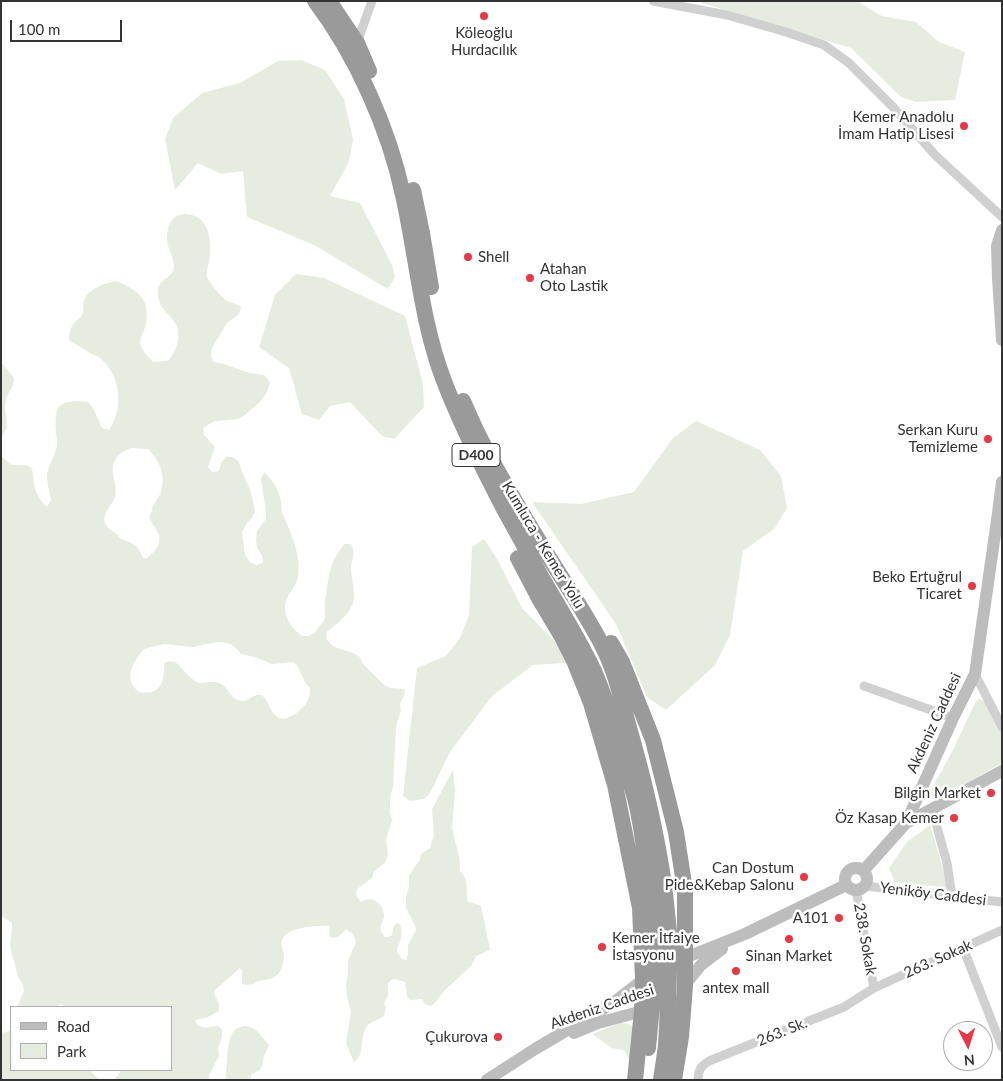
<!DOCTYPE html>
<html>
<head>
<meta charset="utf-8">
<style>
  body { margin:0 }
  #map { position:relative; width:1003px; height:1081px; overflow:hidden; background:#fff; font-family:Lato,sans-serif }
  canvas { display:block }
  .frame { position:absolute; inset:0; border:2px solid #333; pointer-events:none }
  .legend { position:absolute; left:10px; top:1006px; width:162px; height:65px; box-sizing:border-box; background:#fff; border:1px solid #adadad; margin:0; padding:6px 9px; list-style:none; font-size:15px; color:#333 }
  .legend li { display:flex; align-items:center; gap:10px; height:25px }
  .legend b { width:25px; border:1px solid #adadad }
  .north { position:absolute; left:943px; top:1021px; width:50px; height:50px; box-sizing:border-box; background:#fff; border:1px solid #adadad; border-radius:50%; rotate:175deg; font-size:14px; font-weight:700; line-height:20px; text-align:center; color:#333 }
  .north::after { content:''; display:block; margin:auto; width:18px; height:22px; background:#e63946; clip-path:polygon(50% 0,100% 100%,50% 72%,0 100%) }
  .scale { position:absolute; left:10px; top:20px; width:112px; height:22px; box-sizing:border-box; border:2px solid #333; border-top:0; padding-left:6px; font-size:15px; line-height:18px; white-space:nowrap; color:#333; -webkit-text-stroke:4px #fff; paint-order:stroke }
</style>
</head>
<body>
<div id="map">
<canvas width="1003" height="1081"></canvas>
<div class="frame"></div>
<ul class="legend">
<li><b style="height:6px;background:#bdbdbd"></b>Road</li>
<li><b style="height:14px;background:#e6ecdf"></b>Park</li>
</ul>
<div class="north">N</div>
<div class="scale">100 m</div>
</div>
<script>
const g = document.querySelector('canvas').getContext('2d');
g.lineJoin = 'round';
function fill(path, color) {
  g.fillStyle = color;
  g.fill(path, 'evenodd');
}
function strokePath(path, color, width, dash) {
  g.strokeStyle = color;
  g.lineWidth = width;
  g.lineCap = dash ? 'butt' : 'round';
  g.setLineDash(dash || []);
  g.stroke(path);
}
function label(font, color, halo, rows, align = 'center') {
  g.font = font + ' Lato,sans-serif';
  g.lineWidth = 5;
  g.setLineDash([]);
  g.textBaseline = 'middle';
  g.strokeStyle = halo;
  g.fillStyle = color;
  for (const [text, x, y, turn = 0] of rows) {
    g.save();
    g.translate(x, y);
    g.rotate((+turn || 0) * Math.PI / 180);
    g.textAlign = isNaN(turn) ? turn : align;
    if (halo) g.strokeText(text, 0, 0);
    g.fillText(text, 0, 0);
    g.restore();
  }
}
const green = new Path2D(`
  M696,1H857L882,16L916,22L939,42L965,52L955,100L916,102L901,97L851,48Z
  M301,60L325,70L344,99L353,139L349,162L330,196L360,203L392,265L395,277L388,289L314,245L247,217L243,171L221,174L198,163L175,190L165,139L173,118L202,93L240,83L278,61Z
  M184,214C210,214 212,241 209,262C208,266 206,272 207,277C208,281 223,299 227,301C233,304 234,302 241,307L239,314L227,323L212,348L211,355L213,362L221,363L249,373L264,375L270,382C268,393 262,401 253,408C248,412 244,417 237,419C223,422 215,417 203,429L204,435L215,447L208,467L212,472L219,471L221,463L226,457H233L239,462L241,469L250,490L254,505L255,512L252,518L247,523L242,532L243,540L245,555L250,562L256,565L263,563L262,555L257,548L256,540L257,531L266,519V512L261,479L264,472C273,480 279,490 281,502C282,507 281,512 284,517C292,536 301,554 298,576C297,587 285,595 285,607C285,620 292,628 302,636H309L315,632L325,619V601L329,574L334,559L344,544H351C356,554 352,557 351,567C351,577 354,586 354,595C354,613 338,622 326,633L327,640L333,646L340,649L353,653L360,657L363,664L384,685L391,688L405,689L404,696L400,704L401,711L396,726L393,787L390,798V813L392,820L386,840L388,855L385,863L374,871L372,878L357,889C355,894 357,898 361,902C371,895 382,902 384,914C385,923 375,926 385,937H388L392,935L394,925L397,923L400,924C401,928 402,934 401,938C399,948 393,948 402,959L406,960L408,955V945L416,930L415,925L406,908V897L409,887V876L420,859L421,854L430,848L434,835L432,809L453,770L455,791L452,828L460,861V871C469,879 466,889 467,901L481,906L490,950L476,956L471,966L445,990L433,1005L429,1006L424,1003L422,999L411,1000L407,996L405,982L395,979L391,980L388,984V995L384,1004L386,1007L384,1016C379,1020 371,1021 367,1026C359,1037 366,1054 354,1062L346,1043L351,1012L347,996L346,984L348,973V961L356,942L353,934L346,929C341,935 338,939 330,937L329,926C318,925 286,927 282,940C280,945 284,950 284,955C284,957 283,961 283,963C279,979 272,979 257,981L254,984L245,985L242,983V971L240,968L216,989L214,993L219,1004V1011L208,1017L195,1020L196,1023C203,1031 210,1026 219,1026L222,1029V1037L218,1048L219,1056L209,1075V1080H112L116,1078L120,1072V1070H171V1007H65L60,1004L58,1007H17L24,991L23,985L19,979L11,951L10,944L12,930V923L1,916V456L12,465H26L32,468L35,490L42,502L47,507L51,500C50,492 47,485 47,477C47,465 57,455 57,443C57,433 52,411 61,405C67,400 81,401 88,402L93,408L102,428L109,430C124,409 121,375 100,358C97,355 93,355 90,353C83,349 76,344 69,340C69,333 70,328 75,322C77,320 79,319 81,317C85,311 82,307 84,301C87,289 106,283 116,281C138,291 150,297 146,324C145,330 140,337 140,343C141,350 149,357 153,362L168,361C174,354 176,349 178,340C182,317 160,315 158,296C156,279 168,281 173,271C177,261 168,251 167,241C166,233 169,221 176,216C179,215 181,215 184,214ZM132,448L148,449C160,461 166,475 161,492C159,497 156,501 153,506C152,510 151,514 149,518C152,523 156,528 158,533C163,543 154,553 146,559L143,558C140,552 138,545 131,543C128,541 127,542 124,540C120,539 118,535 115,533C112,530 108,529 106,525C100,514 112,506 115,497C117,489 114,481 113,473C111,460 120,451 132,448ZM216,642C228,642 234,644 241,654L255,657L272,664L294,662C302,670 301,680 310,688C310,692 310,696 308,700C305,707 289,722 280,718C268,714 270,697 260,695C255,694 250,699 245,701C227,700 232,688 219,683C213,681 204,683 198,683C193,680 189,676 185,672C177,664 177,659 164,663C165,683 160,696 138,692C136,689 132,685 131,682C128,669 137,657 144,649L164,644L193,647Z
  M296,274L324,278L405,316L423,384L424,407L394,439L382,436L350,402L330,406L319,420L302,414L289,368L259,347L275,295Z
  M1,362L14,378L13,385L6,398L5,406L7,427L1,439Z
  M696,421L760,450L781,476L787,508L775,528L743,551L730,635L715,665L666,710L647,697L616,624L532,502L581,504L634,492L673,438Z
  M484,539L497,559L522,608L563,650L565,663L533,665L492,696L450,752L430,793L424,799L410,801L403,796L417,668L446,656L460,638L469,615L472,547Z
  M979,699L983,700L988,705L1002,731V763L939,799H933L930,797V792L954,748L976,701Z
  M930,825L949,888L895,882L889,868L907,842Z
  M620,1023L629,1024L633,1028L632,1065L624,1050L612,1048L592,1034Z
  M243,1026C258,1026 260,1036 269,1045L264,1056L261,1069L251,1075L250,1080H225C228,1068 225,1037 236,1029C236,1029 243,1026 243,1026Z
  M11,1030V1070H90L95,1076L100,1080H1V1033L6,1032Z`);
const street = new Path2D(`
  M653,1L727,15L786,32L824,45L849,63L894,108L934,154L1002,217
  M357,43L372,1
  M975,674L1002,727
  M864,686L953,718
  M932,809L947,863L952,896
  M865,886L1002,902
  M856,890L874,988
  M963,948L1002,1047
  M698,1080C698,1070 701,1066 709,1061L844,1007L874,988L1002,930`);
const secondary = new Path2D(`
  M1002,230L997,246L998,278L1002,340
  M906,823L1002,771
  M845 879a11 11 0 1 1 22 0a11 11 0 1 1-22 0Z
  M864,870L906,823L953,718L975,674L998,513L1002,482
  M677,961L745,934L846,885
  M683,987L701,965L722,949
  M574,1033L598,1023L650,1009
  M487,1080L535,1049L613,1003L648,976`);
const highway = new Path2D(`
  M315,1C356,55 389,129 403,195C417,257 421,321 444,381C461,425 482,467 504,509C515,529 526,549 537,569C556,603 577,635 594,671C607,701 616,732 625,764C629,779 635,795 638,811C644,841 647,872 651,902
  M329,1L357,43L369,71
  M413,190L422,233L431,287
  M463,401C469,415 475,429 482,442C501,479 523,515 545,551C564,582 585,612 602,645C615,670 621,697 628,724C644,779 657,834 665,891
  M518,558L540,600L562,637L575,663L591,703L615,785L640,908L643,979L642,1011L635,1080
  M611,643L622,662L653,740L676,832L685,890V986L681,1037L674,1080
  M661,1080L666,1046`);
const highwayBridge = new Path2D(`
  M665,891C666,905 668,919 669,933C670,971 668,1009 666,1046
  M648,1048L653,995L654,953L651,902`);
const markers = [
  [484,16,5,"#e63946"],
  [964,126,5,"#e63946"],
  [468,257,5,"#e63946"],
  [530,278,5,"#e63946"],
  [988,439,5,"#e63946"],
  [972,586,5,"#e63946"],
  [991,793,5,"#e63946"],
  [954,818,5,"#e63946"],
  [804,877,5,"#e63946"],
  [839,918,5,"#e63946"],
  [789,939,5,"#e63946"],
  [602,947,5,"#e63946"],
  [736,971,5,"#e63946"],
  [498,1037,5,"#e63946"]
];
const shields = [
  [476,455,48]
];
const shieldNames = [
  ["D400",476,455]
];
const poiNames = [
  ["Köleoğlu",484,33,"center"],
  ["Hurdacılık",484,50,"center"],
  ["Kemer Anadolu",954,117],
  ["İmam Hatip Lisesi",954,134],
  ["Shell",478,257,"left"],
  ["Atahan",540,269,"left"],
  ["Oto Lastik",540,286,"left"],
  ["Serkan Kuru",978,430],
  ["Temizleme",978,447],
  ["Beko Ertuğrul",962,577],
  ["Ticaret",962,594],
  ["Bilgin Market",981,793],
  ["Öz Kasap Kemer",944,818],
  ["Can Dostum",794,868],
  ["Pide&Kebap Salonu",794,885],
  ["A101",829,918],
  ["Kemer İtfaiye",612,938,"left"],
  ["İstasyonu",612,955,"left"],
  ["Sinan Market",789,956,"center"],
  ["antex mall",736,988,"center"],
  ["Çukurova",488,1037]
];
const streetNames = [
  ["Kumluca - Kemer Yolu",543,545,59],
  ["Akdeniz Caddesi",934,723,-65],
  ["Yeniköy Caddesi",933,894,7],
  ["238. Sokak",865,939,80],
  ["263. Sokak",938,959,-24],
  ["Akdeniz Caddesi",602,1007,-19],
  ["263. Sk.",782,1032,-22]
];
fill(green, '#e6ecdf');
strokePath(street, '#d0d0d0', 9);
strokePath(secondary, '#bdbdbd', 12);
strokePath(highway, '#9a9a9a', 16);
strokePath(highwayBridge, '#9a9a9a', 16);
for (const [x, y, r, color] of markers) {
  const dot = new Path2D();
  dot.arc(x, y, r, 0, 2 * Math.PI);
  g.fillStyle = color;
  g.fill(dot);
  strokePath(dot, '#fff', 2);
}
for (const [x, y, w] of shields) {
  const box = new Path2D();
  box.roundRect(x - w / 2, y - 11.5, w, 23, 4);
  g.fillStyle = '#fff';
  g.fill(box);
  strokePath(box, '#333', 1);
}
label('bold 14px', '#333', null, shieldNames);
label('15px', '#333', '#fff', poiNames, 'right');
label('15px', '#333', '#fff', streetNames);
</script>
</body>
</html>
